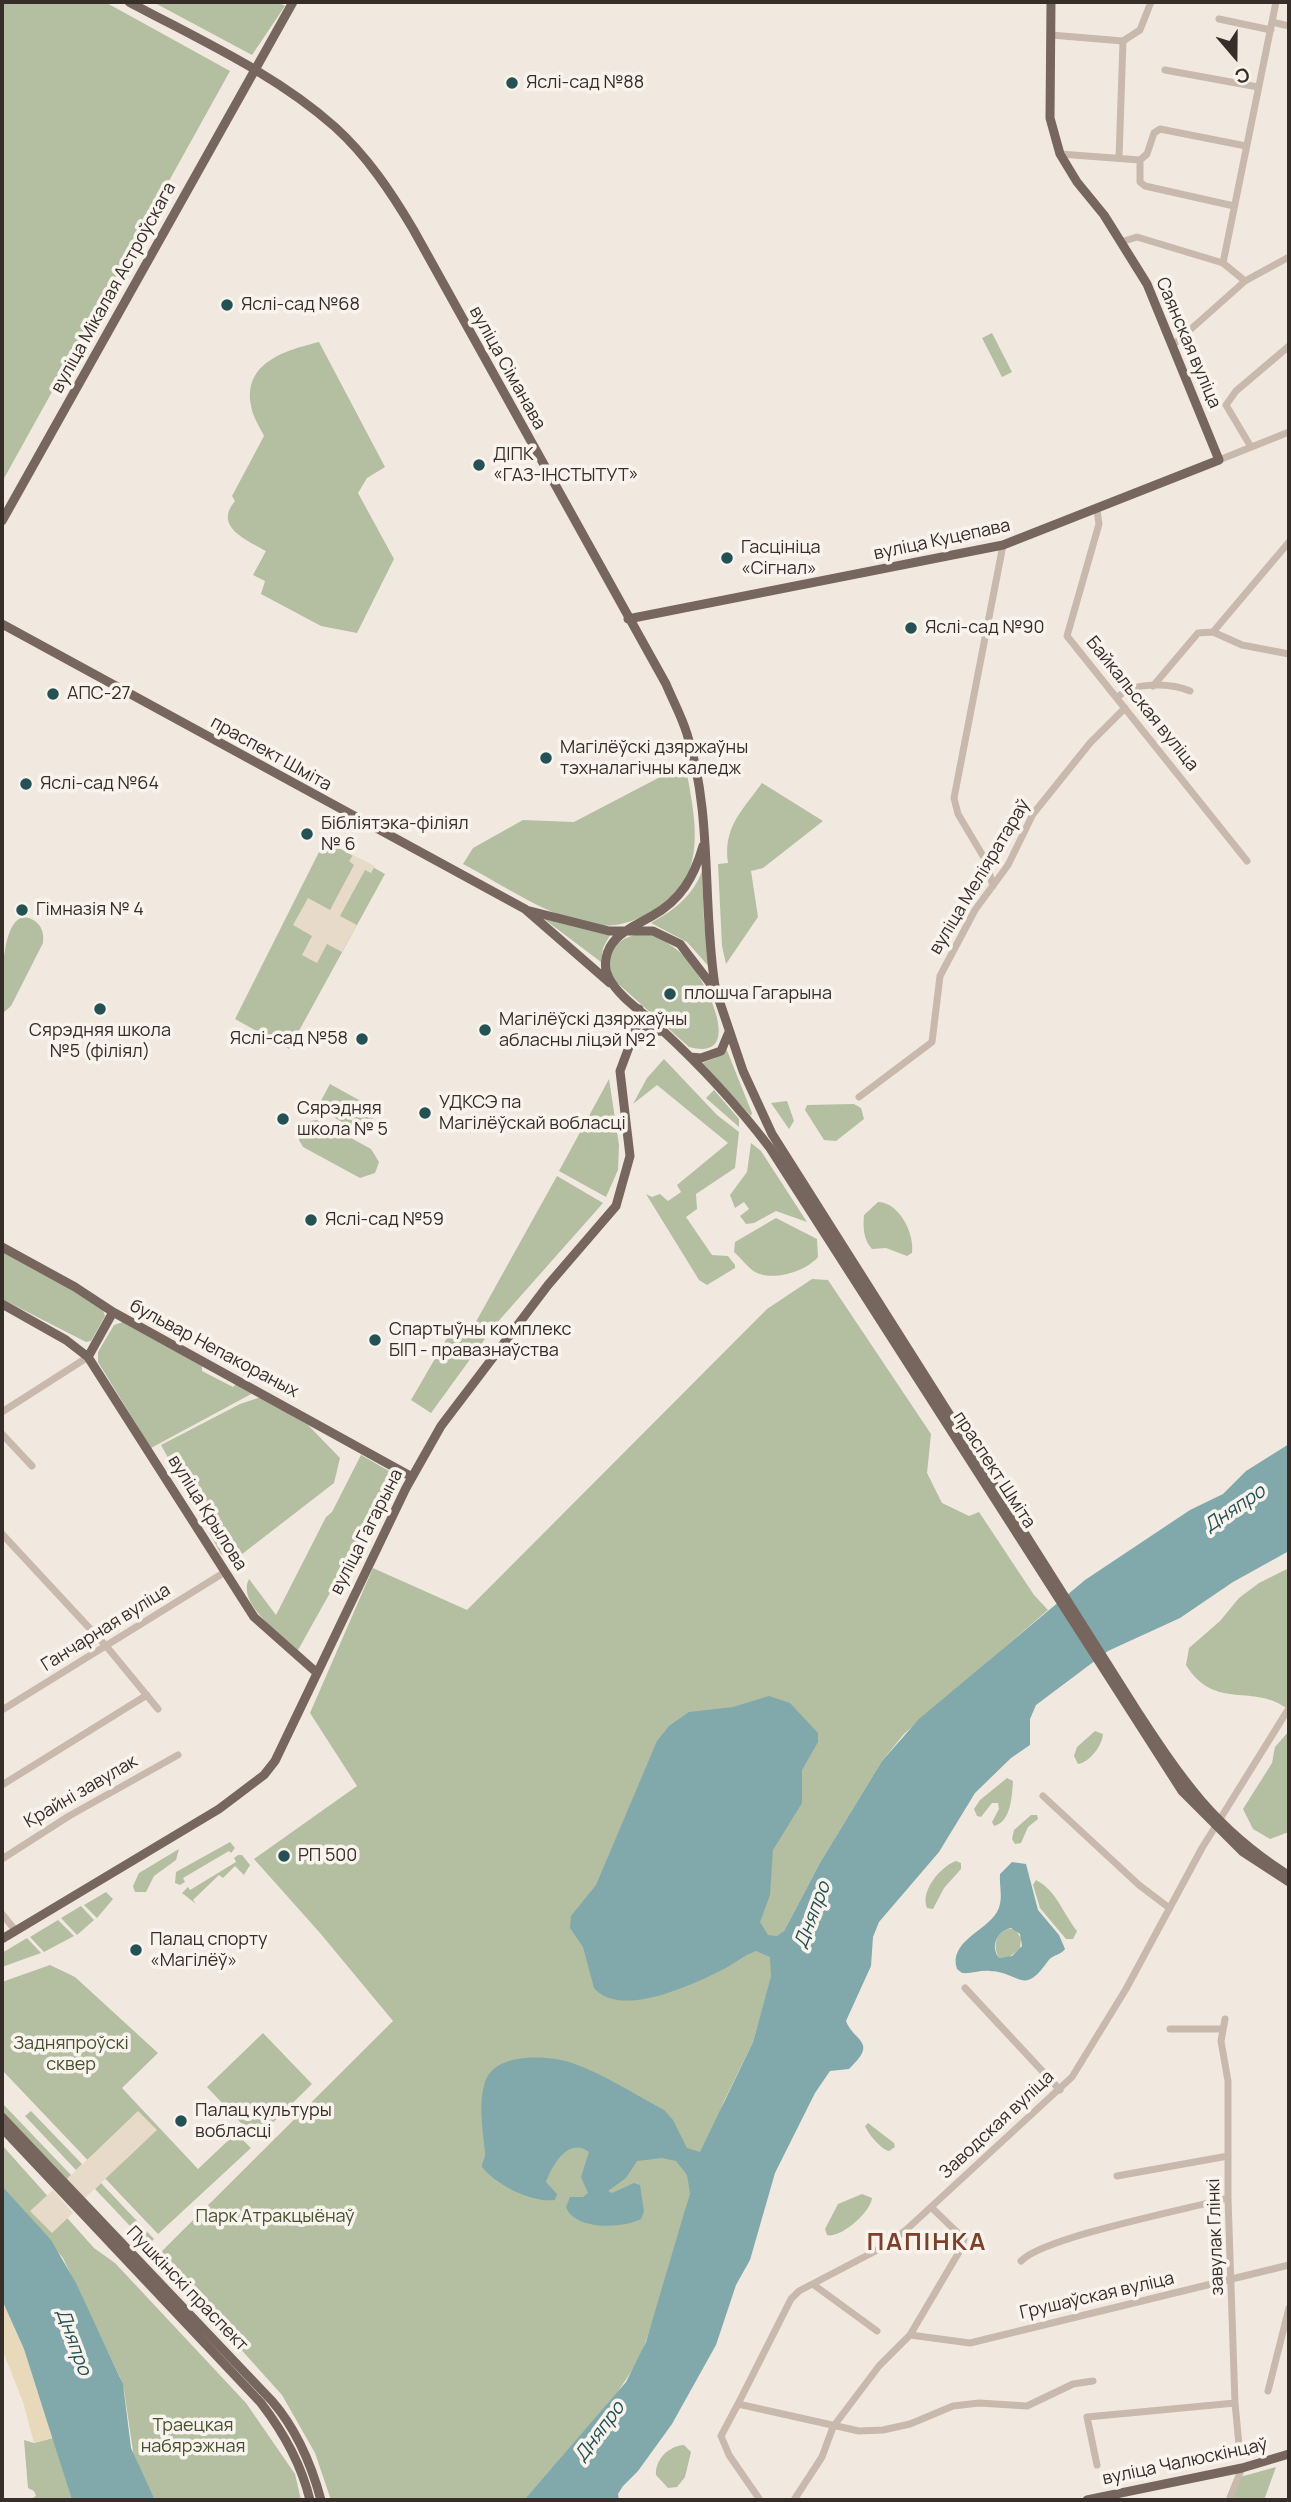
<!DOCTYPE html>
<html>
<head>
<meta charset="utf-8">
<style>
  body { margin:0 }
  #map { position:relative; width:1291px; height:2502px; overflow:hidden; background:#f1e9e0; font-family:Manrope,sans-serif }
  canvas { display:block }
  .frame { position:absolute; inset:0; border:4px solid #372e2a; pointer-events:none }
  .north { position:absolute; left:1200px; top:21px; width:70px; height:70px; -webkit-text-stroke:5px #f8f3ec; paint-order:stroke; rotate:160deg; font-size:19px; font-weight:700; line-height:28px; text-align:center; color:#372e2a }
  .north::after { content:''; display:block; margin:auto; width:24px; height:32px; background:#372e2a; clip-path:polygon(50% 0,100% 100%,50% 72%,0 100%) }
</style>
</head>
<body>
<div id="map">
<canvas width="1291" height="2502"></canvas>
<div class="frame"></div>
<div class="north">С</div>
</div>
<script>
const g = document.querySelector('canvas').getContext('2d');
g.lineJoin = 'round';
function fill(path, color) {
  g.fillStyle = color;
  g.fill(path, 'evenodd');
}
function strokePath(path, color, width, dash) {
  g.strokeStyle = color;
  g.lineWidth = width;
  g.lineCap = dash ? 'butt' : 'round';
  g.setLineDash(dash || []);
  g.stroke(path);
}
function label(font, color, halo, rows, align = 'center') {
  g.font = font + ' Manrope,sans-serif';
  g.lineWidth = 7;
  g.setLineDash([]);
  g.textBaseline = 'middle';
  g.strokeStyle = halo;
  g.fillStyle = color;
  for (const [text, x, y, turn = 0] of rows) {
    g.save();
    g.translate(x, y);
    g.rotate((+turn || 0) * Math.PI / 180);
    g.textAlign = isNaN(turn) ? turn : align;
    if (halo) g.strokeText(text, 0, 0);
    g.fillText(text, 0, 0);
    g.restore();
  }
}
const green = new Path2D(`
  M2,2H105L230,71L2,482Z
  M153,2H278L285,6L252,55Z
  M992,333L1012,372L1002,377L982,338Z
  M319,342L385,467L367,478L358,493L394,559L357,633L321,626L261,594L265,581L253,575L266,551C247,540 213,527 235,501L232,496L264,436C260,427 252,416 251,405C243,362 287,350 319,342Z
  M685,764C696,821 711,884 647,915C631,922 613,928 595,925C548,917 505,886 463,864L473,848L523,820L574,822Z
  M762,783L823,821L763,868L751,871L758,917L726,964L722,946L718,864L728,863C723,827 742,811 762,783Z
  M325,840L385,874L289,1049L235,1019Z
  M702,871L704,921L711,969L687,942L651,923C674,910 693,896 702,871Z
  M540,916L610,935L603,948L601,962Z
  M24,917C38,919 45,929 43,943L11,1006L2,1014C2,988 0,921 24,917Z
  M649,933C662,939 674,946 685,957C703,975 749,1063 689,1047L615,981C597,951 621,934 649,933Z
  M726,1048L752,1113L751,1116L702,1063L715,1058Z
  M664,1059L717,1115L739,1132L735,1168L696,1194L697,1209L686,1217L712,1255L728,1256L735,1265V1268L707,1285L699,1280L646,1194L652,1197L660,1194L668,1201L681,1192L677,1185L728,1143L657,1085L633,1104L647,1078Z
  M609,1079L619,1145L618,1170L606,1197L559,1171Z
  M330,1084L377,1110L364,1134L317,1108Z
  M714,1090L739,1119V1127L706,1098Z
  M787,1101L794,1121L789,1129L771,1103Z
  M854,1104L861,1108L864,1119L836,1141L824,1140L805,1110L807,1105Z
  M318,1120L371,1149L379,1162L375,1173L360,1178L303,1147L299,1140L300,1128L310,1121Z
  M751,1143L761,1151L807,1222L776,1211L754,1223L746,1224L740,1216L749,1209L744,1202L735,1208L730,1195L747,1172Z
  M557,1176L603,1203L495,1325L431,1413L411,1400L458,1319L473,1327Z
  M878,1202C899,1202 915,1234 912,1253L907,1256L886,1248L872,1249C863,1239 863,1227 864,1215Z
  M776,1218L817,1239L818,1257C806,1271 774,1282 755,1272C748,1268 741,1258 734,1252L735,1242Z
  M2,1251L101,1304L105,1316L91,1341L86,1342L2,1299Z
  M812,1279L828,1280L931,1434L927,1473L942,1503L969,1516L979,1512L1034,1595L1048,1610L904,1734L882,1761L821,1861L784,1931L753,2042L724,2101L690,2193L664,2289L640,2358L617,2393L524,2500H331L315,2453L282,2395L157,2256L393,2021L320,1933L254,1859L357,1786L310,1713L373,1568L467,1610L767,1309Z
  M123,1322L202,1366V1371L233,1387L236,1384L253,1393L151,1448L98,1362V1352L114,1325Z
  M261,1397L308,1425L340,1458L334,1483L237,1558L221,1554L161,1445L240,1404Z
  M361,1455L396,1475L298,1650C282,1636 236,1603 249,1579L276,1615L326,1517L332,1512Z
  M1289,1568V1710C1254,1682 1215,1712 1186,1665L1189,1648L1220,1621L1239,1598L1259,1583Z
  M1095,1731L1103,1734C1102,1746 1090,1762 1078,1764L1074,1756L1077,1747Z
  M1289,1731V1832L1270,1839L1253,1829L1243,1809L1272,1763L1275,1747Z
  M1007,1778L1013,1781C1012,1796 1011,1822 994,1826L992,1822L999,1809L998,1803H992L981,1817L977,1816L974,1809L980,1800Z
  M1031,1815H1037L1038,1819L1028,1827L1021,1843L1015,1844L1012,1839L1014,1830Z
  M230,1842L235,1848L231,1853L229,1851L183,1878L185,1882L180,1885L175,1883L176,1872Z
  M179,1849L176,1860L154,1876L146,1892H135L133,1886L139,1873Z
  M238,1855H242L250,1865L244,1875L235,1866L223,1878L219,1875L193,1900L196,1904L182,1893L188,1887L190,1890L236,1862L234,1858Z
  M956,1861L961,1863V1869L944,1888L933,1909L927,1908C920,1891 940,1867 956,1861Z
  M1036,1880C1057,1891 1062,1912 1077,1931L1073,1939H1066L1040,1908L1033,1885Z
  M106,1892L113,1899L97,1918L84,1905Z
  M81,1906L94,1920L77,1935L61,1918Z
  M58,1920L74,1936L44,1952L30,1937Z
  M1015,1929L1021,1938L1020,1949L1009,1957L999,1958C991,1944 998,1927 1015,1929Z
  M27,1938L41,1953L2,1967V1953Z
  M50,1965L75,1977L158,2053L122,2088L198,2169L236,2133L251,2148L158,2234L2,2070V1982Z
  M263,2033L312,2084L256,2139L207,2087Z
  M2,2103L71,2175L67,2179L2,2111Z
  M31,2111L82,2164L76,2170L25,2116Z
  M868,2123L894,2143L895,2147L889,2151C881,2149 868,2134 865,2126Z
  M2,2145L94,2248L115,2263L246,2403L295,2474L301,2500H155L134,2458L124,2390L120,2377L63,2258L2,2186Z
  M101,2183L154,2239L148,2245L95,2189Z
  M862,2194L872,2198C871,2212 840,2239 827,2235L825,2229L838,2204Z
  M53,2438L72,2500H29L36,2496L34,2491L28,2488L24,2440L34,2443Z
  M684,2445L691,2452L685,2477L677,2487L668,2488L656,2475C655,2460 668,2446 684,2445Z
  M1276,2467L1264,2500H1232L1240,2477Z`);
const sand = new Path2D(`
  M2,2300L24,2349L53,2438L34,2443L23,2402L2,2349Z`);
const plaza = new Path2D(`
  M353,855L375,866L371,873L365,870L340,916L357,925L342,952L327,944L317,963L302,955L312,936L293,925L308,898L330,910L354,865L349,861Z
  M138,2111L157,2130L85,2198L67,2179Z
  M53,2190L73,2213L52,2233L30,2211Z`);
const water = new Path2D(`
  M1289,1444V1551L1233,1582L1180,1618L1108,1651L1036,1705L1030,1719V1745L1011,1758L975,1793L939,1852L879,1922L873,1937L871,1966L846,2021C854,2042 879,2041 849,2069L830,2071L815,2093L775,2173L750,2260L736,2285L716,2345L672,2424L638,2471L623,2486L618,2494L619,2500H524L626,2382L646,2342L690,2193L687,2175L676,2161L662,2158L637,2161L626,2178L608,2191L612,2193L634,2183L640,2185L644,2212L641,2219C621,2229 574,2230 566,2207L570,2197H583L588,2193L581,2177L589,2152C568,2136 552,2166 546,2182L557,2194L555,2200C532,2203 496,2185 482,2167C482,2161 486,2158 485,2152C483,2131 478,2104 485,2082C495,2052 548,2055 572,2063C604,2074 634,2094 664,2110L673,2120L687,2148L700,2152L753,2042L771,1976L770,1957L756,1951C744,1955 734,1964 722,1970C692,1985 620,2019 594,1988L583,1947L570,1928L571,1916L596,1885L657,1741L669,1726L689,1712L733,1707L769,1696L790,1703L818,1733V1742L802,1770V1803L773,1850L770,1895L760,1922L768,1935L777,1936L784,1931L821,1861L882,1761L919,1719L1085,1580L1190,1510L1223,1494L1246,1471Z
  M1012,1862L1026,1864L1038,1910L1059,1935L1065,1949C1060,1956 1053,1954 1048,1961C1023,1997 1020,1972 990,1971C980,1970 971,1974 962,1973L957,1969C948,1942 986,1931 997,1912C1004,1900 999,1887 1000,1874ZM1011,1928L1020,1934L1022,1946L1012,1956L999,1958C990,1946 997,1931 1011,1928Z
  M2,2186L51,2240L76,2283L123,2384L131,2448L155,2500H72L24,2349L2,2300Z`);
const minor = new Path2D(`
  M1219,19L1271,30
  M1272,22L1289,26
  M1051,35L1123,41
  M1123,41L1140,30L1151,2
  M1165,70L1258,87
  M1060,154L1140,160
  M1119,158L1123,41
  M1140,160L1147,154L1154,133L1160,129L1246,146
  M1140,160V182L1145,186L1234,206
  M1121,242L1137,237L1223,263L1245,281
  M1223,263L1276,2
  M1173,345L1245,281L1289,257
  M1251,447L1226,405L1236,391L1289,346
  M1219,460L1289,432
  M1097,510L1099,524L1067,636L1247,861
  M1213,632L1289,542
  M1153,686L1198,633L1213,632L1242,645L1289,654
  M1117,698C1132,681 1171,683 1190,691
  M993,886L986,861L958,814L954,798L1003,545
  M859,1097L932,1042L940,976L975,910L1008,865L1033,814L1090,743L1125,708
  M2,1412L88,1357
  M2,1434L32,1466
  M2,1534L107,1647L158,1709
  M2,1710L225,1572
  M2,1785L147,1695
  M1043,1796L1139,1885L1168,1907
  M2,1859L69,1816L178,1755
  M2,1914L16,1931
  M965,1988L1060,2090
  M1225,2019L1221,2041L1228,2081V2198L1235,2403L1240,2455
  M1170,2029H1223
  M1117,2176L1228,2156
  M1021,2261C1044,2237 1188,2209 1228,2198
  M814,2285L877,2331
  M910,2335L970,2343L1289,2265
  M1268,2391L1289,2308
  M738,2404L791,2299L799,2291L887,2245L906,2230L1072,2077L1126,1989L1202,1848L1289,1708
  M1097,2465L1087,2417L1235,2403
  M760,2500L729,2455L721,2436L738,2404L859,2431L883,2430L910,2424L953,2406L979,2403L1027,2406L1073,2384L1093,2381
  M794,2500L822,2457L833,2427L879,2366L910,2335L962,2247L964,2239L931,2207
  M1229,2500L1242,2468`);
const major = new Path2D(`
  M129,2C198,39 276,74 335,127C367,156 391,192 413,229L666,684C673,701 682,717 687,734C713,814 702,904 715,986
  M2,521L293,2
  M628,619L1003,545L1219,460L1147,284L1104,215L1077,182L1060,154L1050,118L1051,2
  M2,624L525,909L610,983
  M703,846C694,877 681,900 652,916C640,923 625,929 616,939C606,949 602,966 609,978C620,999 646,1014 662,1030C701,1066 738,1106 770,1148L1182,1791L1243,1852L1289,1882
  M526,910L609,931H653L680,944L716,991L743,1071L772,1134L1137,1711C1182,1780 1214,1827 1285,1873
  M633,1042L646,1032L663,1031
  M690,1057L701,1058L721,1051L729,1032
  M2,1247L75,1287L113,1312L412,1477
  M2,1304L66,1340L88,1357L254,1617L316,1672
  M88,1357L113,1312
  M2,1939L219,1809L264,1775L275,1761L406,1488L441,1426L548,1285L616,1206L630,1156L620,1071L638,1023L639,1009
  M2,2117L272,2401C297,2430 311,2463 321,2500
  M2,2128L261,2403C284,2433 301,2463 310,2500
  M1087,2500L1242,2468L1289,2454`);
const markers = [
  [512,83,7,"#245154"],
  [227,305,7,"#245154"],
  [479,465,7,"#245154"],
  [727,558,7,"#245154"],
  [911,628,7,"#245154"],
  [53,694,7,"#245154"],
  [546,758,7,"#245154"],
  [26,784,7,"#245154"],
  [307,834,7,"#245154"],
  [22,910,7,"#245154"],
  [670,994,7,"#245154"],
  [100,1009,7,"#245154"],
  [485,1030,7,"#245154"],
  [362,1039,7,"#245154"],
  [425,1113,7,"#245154"],
  [283,1119,7,"#245154"],
  [311,1220,7,"#245154"],
  [375,1340,7,"#245154"],
  [284,1856,7,"#245154"],
  [136,1950,7,"#245154"],
  [181,2121,7,"#245154"]
];
const poiNames = [
  ["Яслі-сад №88",526,83],
  ["Яслі-сад №68",241,305],
  ["ДІПК",493,455],
  ["«ГАЗ-ІНСТЫТУТ»",493,476],
  ["Гасцініца",741,548],
  ["«Сігнал»",741,569],
  ["Яслі-сад №90",925,628],
  ["АПС-27",67,694],
  ["Магілёўскі дзяржаўны",560,748],
  ["тэхналагічны каледж",560,769],
  ["Яслі-сад №64",40,784],
  ["Бібліятэка-філіял",321,824],
  ["№ 6",321,845],
  ["Гімназія № 4",36,910],
  ["плошча Гагарына",684,994],
  ["Магілёўскі дзяржаўны",499,1020],
  ["абласны ліцэй №2",499,1041],
  ["Сярэдняя школа",100,1031,"center"],
  ["№5 (філіял)",100,1052,"center"],
  ["Яслі-сад №58",348,1039,"right"],
  ["УДКСЭ па",439,1103],
  ["Магілёўскай вобласці",439,1124],
  ["Сярэдняя",297,1109],
  ["школа № 5",297,1130],
  ["Яслі-сад №59",325,1220],
  ["Спартыўны комплекс",389,1330],
  ["БІП - правазнаўства",389,1351],
  ["РП 500",298,1856],
  ["Палац спорту",150,1940],
  ["«Магілёў»",150,1961],
  ["Палац культуры",195,2111],
  ["вобласці",195,2132]
];
const streetNames = [
  ["вуліца Мікалая Астроўскага",114,288,-61],
  ["Саянская вуліца",1188,343,67],
  ["вуліца Сіманава",507,368,61],
  ["вуліца Куцепава",942,540,-12],
  ["Байкальская вуліца",1142,704,51],
  ["праспект Шміта",271,754,29],
  ["вуліца Меліяратараў",980,877,-59],
  ["бульвар Непакораных",214,1349,28],
  ["праспект Шміта",994,1470,57],
  ["вуліца Крылова",207,1513,58],
  ["вуліца Гагарына",367,1532,-63],
  ["Ганчарная вуліца",106,1628,-32],
  ["Крайні завулак",81,1792,-30],
  ["Заводская вуліца",997,2125,-43],
  ["завулак Глінкі",1216,2237,-92],
  ["Пушкінскі праспект",187,2289,46],
  ["Грушаўская вуліца",1097,2296,-13],
  ["вуліца Чалюскінцаў",1185,2462,-12]
];
const parkNames = [
  ["Задняпроўскі",71,2044],
  ["сквер",71,2065],
  ["Парк Атракцыёнаў",275,2217],
  ["Траецкая",193,2426],
  ["набярэжная",193,2447]
];
const waterNames = [
  ["Дняпро",1235,1509,-34],
  ["Дняпро",813,1915,-69],
  ["Дняпро",73,2342,70],
  ["Дняпро",600,2432,-53]
];
const districtNames = [
  ["ПАПІНКА",927,2243]
];
fill(green, '#b4bea1');
fill(sand, '#e8d9ba');
fill(plaza, '#e7dac8');
fill(water, '#81a9ab');
strokePath(minor, '#c8b9ac', 7);
strokePath(major, '#77665d', 9);
for (const [x, y, r, color] of markers) {
  const dot = new Path2D();
  dot.arc(x, y, r, 0, 2 * Math.PI);
  g.fillStyle = color;
  g.fill(dot);
  strokePath(dot, '#f8f3ec', 2.5);
}
label('18px', '#372e2a', '#f8f3ec', poiNames, 'left');
label('18px', '#372e2a', '#f8f3ec', streetNames);
label('18px', '#465231', '#f8f3ec', parkNames);
label('italic 19px', '#245154', '#f8f3ec', waterNames);
g.letterSpacing = '2px';
label('bold 24px', '#7e402b', '#f8f3ec', districtNames);
g.letterSpacing = '0px';
</script>
</body>
</html>
